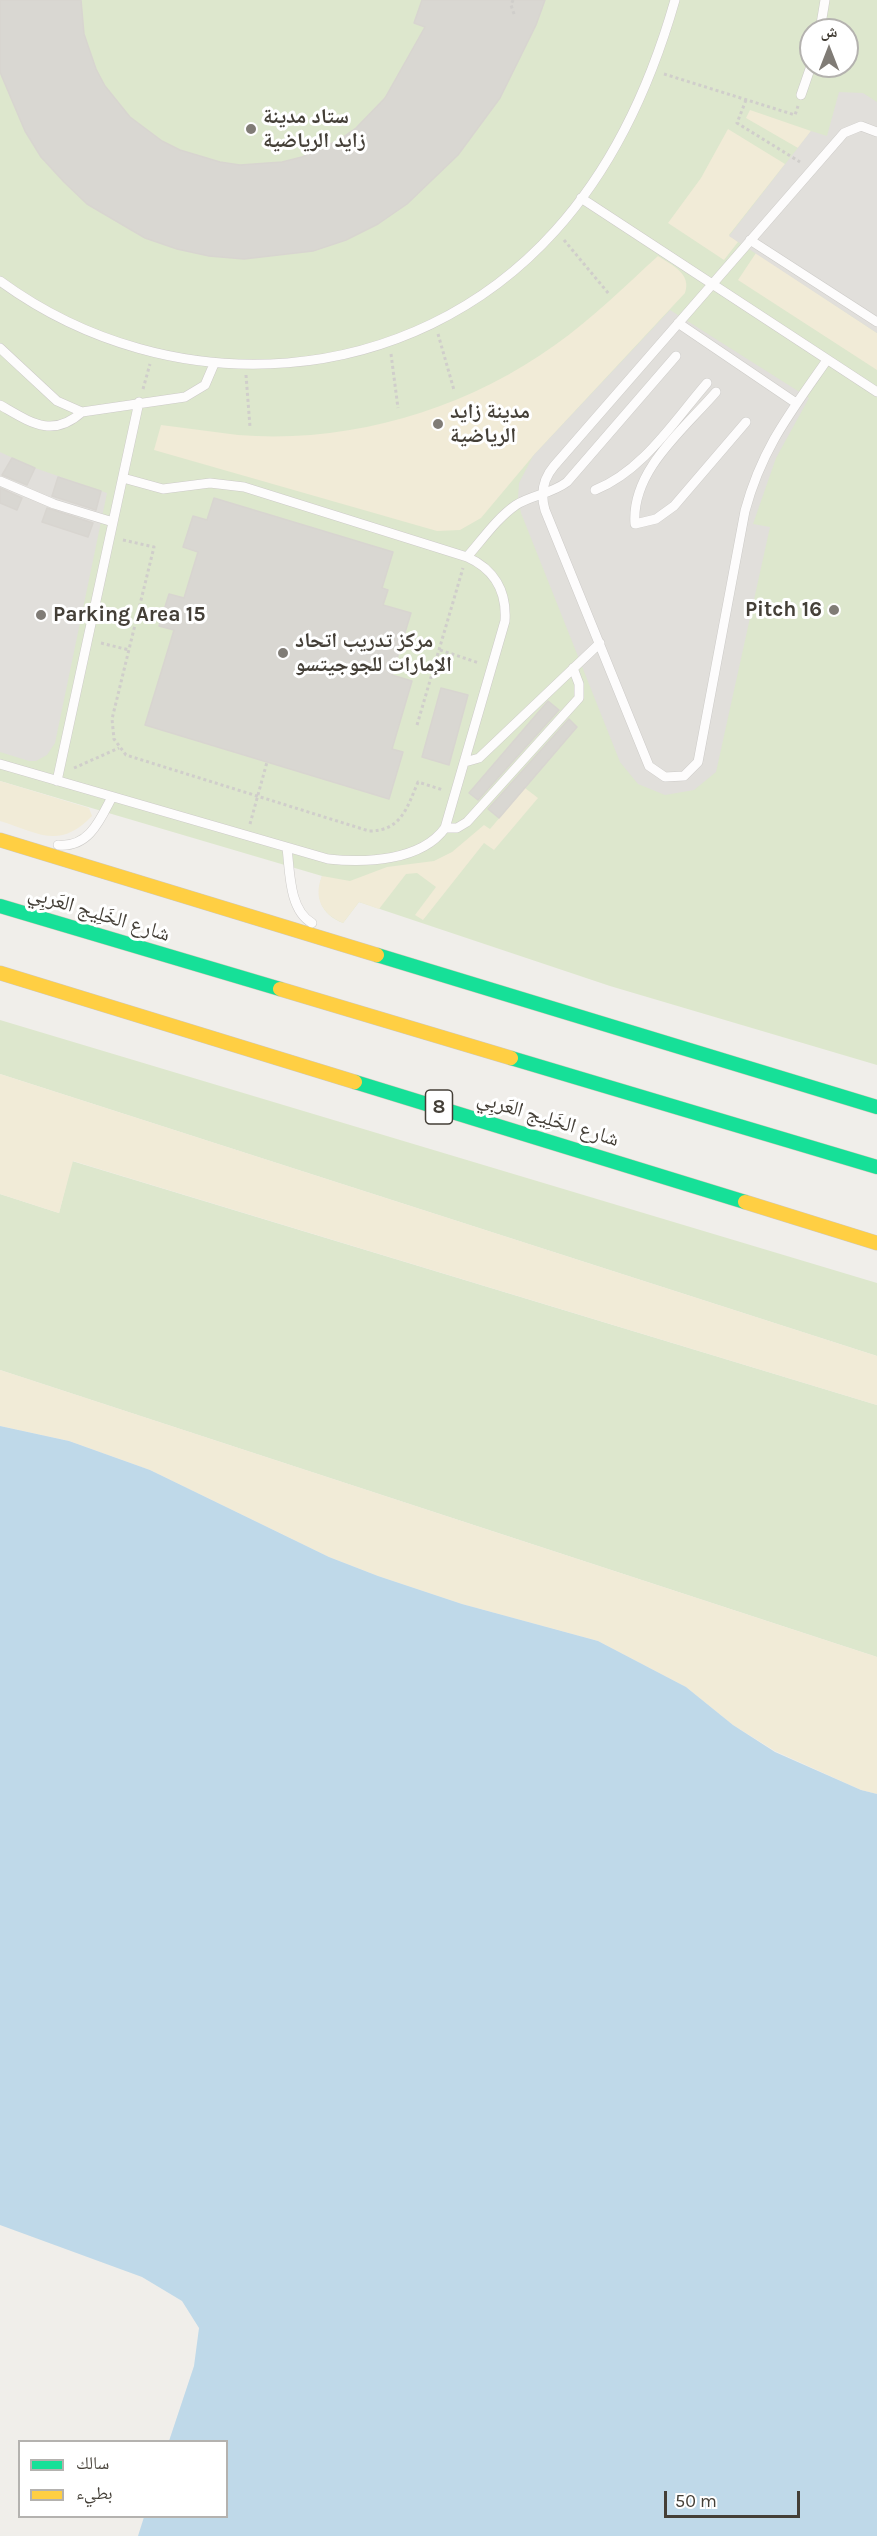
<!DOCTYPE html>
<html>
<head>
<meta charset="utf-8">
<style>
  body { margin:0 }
  #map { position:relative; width:877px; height:2536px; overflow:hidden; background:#f0eeea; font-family:Karla,"Noto Naskh Arabic",sans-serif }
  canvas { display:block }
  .legend { position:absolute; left:18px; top:2440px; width:210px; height:78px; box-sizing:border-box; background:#fff; border:2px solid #b4b2af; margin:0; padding:8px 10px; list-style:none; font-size:18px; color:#443f37 }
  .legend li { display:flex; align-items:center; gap:12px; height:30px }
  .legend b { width:30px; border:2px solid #b4b2af }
  .north { position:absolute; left:799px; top:18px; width:60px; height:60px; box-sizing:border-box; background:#fff; border:2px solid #b4b2af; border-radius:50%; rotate:0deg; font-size:16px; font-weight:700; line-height:24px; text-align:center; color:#443f37 }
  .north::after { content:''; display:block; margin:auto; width:21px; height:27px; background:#807c76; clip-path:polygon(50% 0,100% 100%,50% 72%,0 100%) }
  .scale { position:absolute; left:664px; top:2491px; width:136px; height:27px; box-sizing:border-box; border:3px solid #443f37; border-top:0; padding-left:8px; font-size:18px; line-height:21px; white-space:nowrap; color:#443f37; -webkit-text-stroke:4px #fff; paint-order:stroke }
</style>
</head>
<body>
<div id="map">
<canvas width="877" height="2536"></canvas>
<ul class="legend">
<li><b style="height:8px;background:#16e098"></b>سالك</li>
<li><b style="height:8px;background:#ffcf43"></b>بطيء</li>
</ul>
<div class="north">ش</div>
<div class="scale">50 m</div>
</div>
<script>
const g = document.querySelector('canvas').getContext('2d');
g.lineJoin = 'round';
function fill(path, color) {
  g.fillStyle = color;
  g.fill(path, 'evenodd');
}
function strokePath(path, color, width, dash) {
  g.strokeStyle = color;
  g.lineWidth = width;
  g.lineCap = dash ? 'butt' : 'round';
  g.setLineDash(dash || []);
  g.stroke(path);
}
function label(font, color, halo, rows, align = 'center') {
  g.font = font + ' Karla,"Noto Naskh Arabic",sans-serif';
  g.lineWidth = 6;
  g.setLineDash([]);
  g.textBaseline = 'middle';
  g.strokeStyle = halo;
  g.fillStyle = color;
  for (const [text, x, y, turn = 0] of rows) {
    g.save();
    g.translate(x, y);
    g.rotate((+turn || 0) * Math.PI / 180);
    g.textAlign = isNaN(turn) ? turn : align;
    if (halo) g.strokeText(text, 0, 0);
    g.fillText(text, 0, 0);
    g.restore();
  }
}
const green = new Path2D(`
  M0,0H877V1065L610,986L359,902L343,923C321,914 315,898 322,876L0,781ZM811,30H847V66H811Z
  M0,1020L877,1283V1356L0,1074Z
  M72,1161L877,1405V1657L0,1370V1194L59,1213Z`);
const sand = new Path2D(`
  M750,110L811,131L798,148L746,118Z
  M728,129L785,164L729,235L738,242L724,260L668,223L701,178Z
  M756,253L877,333V370L738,280Z
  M658,256C672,265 692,274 685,293L533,456L481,518L460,530L437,531L154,450L161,425C187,428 212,432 238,435C349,444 465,410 555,345C592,319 625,286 658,256Z
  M0,781L89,808L92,816C59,850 39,833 0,821Z
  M525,788L538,798L494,850L484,843L423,920L415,915L436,887L417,873L406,874L379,909L359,902L343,923C322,914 313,898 322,876L350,881L387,867L434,861L452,852L484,825L490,829Z
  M0,1074L877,1356V1405L73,1161L59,1213L0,1194Z
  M0,1370L877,1657V1794L861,1790L775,1751L733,1725L686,1687L598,1641L462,1604L378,1576L329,1557L150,1470L69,1441L0,1426Z`);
const parking = new Path2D(`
  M839,92L863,93L877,102V333L729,236L811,131L827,136Z
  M670,310L809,398L776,458L753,524L770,527L716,772L694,790L665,795L638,784L620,762L521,513L518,498L519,483L533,456Z
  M0,452L32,467L107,493L55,743L47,755L36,761H29L0,752Z`);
const water = new Path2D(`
  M0,1426L69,1441L150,1470L329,1557L378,1576L462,1604L598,1641L686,1687L733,1725L775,1752L861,1790L877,1794V2536H138L144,2517L226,2516V2442L169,2441L194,2366L199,2328L182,2301L142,2277L0,2225Z`);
const building = new Path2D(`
  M0,0H81L84,34L96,69L105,86L130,117L162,141L180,150L220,162L240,165L282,162L302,157L339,140L356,128L385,98L425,27L414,23L422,0H545L536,25L500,98L458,155L407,204L378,224L346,240L313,251L244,259L209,256L177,249L145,238L87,204L64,182L41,157L25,131L0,72Z
  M12,458L35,468L27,485L2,475Z
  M58,477L101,491L96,510L52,496Z
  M0,488L22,498L17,510L0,503Z
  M214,498L393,552L382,588L388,590L383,605L411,613L392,675L412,681L392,749L403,752L389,799L145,725L174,630L159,626L169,594L184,598L198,552L183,547L193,516L207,520Z
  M47,508L93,523L88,537L42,522Z
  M441,688L468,695L449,765L422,757Z
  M548,701L559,710L478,800L469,793Z
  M569,719L577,727L499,818L488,809Z`);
const path = new Path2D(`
  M513,0L511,5L515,17
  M664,74L795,115L798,106
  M746,100L737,123L800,162
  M564,240L609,294
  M438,334L454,390
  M391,354L398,408
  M246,375L250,427
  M143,389L150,364
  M123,540L154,547L112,719L114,739L126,755L369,831C401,831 407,808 418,782L443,790
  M101,643L129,650
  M440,650L479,663
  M417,725L463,568
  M74,768L119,748
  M250,824L267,762`);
const lane = new Path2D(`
  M820,30L825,0
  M801,95L811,66
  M581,198L877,392
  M750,240L877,322
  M0,281C171,406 411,391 555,231C614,166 651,84 675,0
  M678,323L796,403
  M0,348L57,401L82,412L185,397L205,385L214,364
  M827,360C790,413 762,448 745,511L698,762L684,776L665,777L649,766L545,510C540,493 543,479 554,466L844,133L861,126L877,132
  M716,392C683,430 631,471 635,524L656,519L674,506L746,422
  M0,405C30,422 52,439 82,412
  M0,481L54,504L113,522
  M595,490C643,471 674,421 707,383
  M467,557C482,540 497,518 516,505C532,495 551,494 567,482L676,356
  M465,762L479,758L600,643
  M0,764L328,859C366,863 421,861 445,828L505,621C507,591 494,569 467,557L244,487L210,483L163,489L123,478
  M57,781L139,402
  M445,828H457L467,822L579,698V684L573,668
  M58,845C89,848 100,820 112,797
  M287,848C290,872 289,910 312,923`);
const fast = new Path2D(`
  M0,906L280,989
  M377,955L877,1107
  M511,1058L877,1167
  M355,1082L745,1202`);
const slow = new Path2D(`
  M0,840L377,955
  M0,973L355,1082
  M280,989L511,1058
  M745,1202L877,1243`);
const markers = [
  [251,129,6,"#807c76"],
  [438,424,6,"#807c76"],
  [834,610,6,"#807c76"],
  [41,615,6,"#807c76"],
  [283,653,6,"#807c76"]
];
const shields = [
  [439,1107,27]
];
const shieldNames = [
  ["8",439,1107]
];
const poiNames = [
  ["ستاد مدينة",263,117],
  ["زايد الرياضية",263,141],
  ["مدينة زايد",450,412],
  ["الرياضية",450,436],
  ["Pitch 16",822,610,"right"],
  ["Parking Area 15",53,615],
  ["مركز تدريب اتحاد",295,641],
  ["الإمارات للجوجيتسو",295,665]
];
const streetNames = [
  ["شارع الخَلِيج العَربِي",99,914,17],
  ["شارع الخَلِيج العَربِي",548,1119,17]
];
fill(green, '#dde7cd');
fill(sand, '#f1ebd7');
fill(parking, '#e1dfdb');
fill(water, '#bfd9e9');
fill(building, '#d9d7d2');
strokePath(building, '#d8d5d0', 1.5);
strokePath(lane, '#cdcbc8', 10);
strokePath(fast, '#d0c9ba', 15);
strokePath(slow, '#d0c9ba', 15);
strokePath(path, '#d0cecb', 3, [3, 3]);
strokePath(lane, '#fdfcfc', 9);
strokePath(fast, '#16e098', 14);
strokePath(slow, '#ffcf43', 14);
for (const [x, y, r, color] of markers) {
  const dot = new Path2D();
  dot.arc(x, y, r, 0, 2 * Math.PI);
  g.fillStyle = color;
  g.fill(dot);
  strokePath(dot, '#fff', 2);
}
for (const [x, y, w] of shields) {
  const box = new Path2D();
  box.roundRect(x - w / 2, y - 17, w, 34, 4.5);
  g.fillStyle = '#fff';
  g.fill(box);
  strokePath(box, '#443f37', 1.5);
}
label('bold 20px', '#443f37', null, shieldNames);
label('bold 21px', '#443f37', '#fff', poiNames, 'left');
label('21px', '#443f37', '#fff', streetNames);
</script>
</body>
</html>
